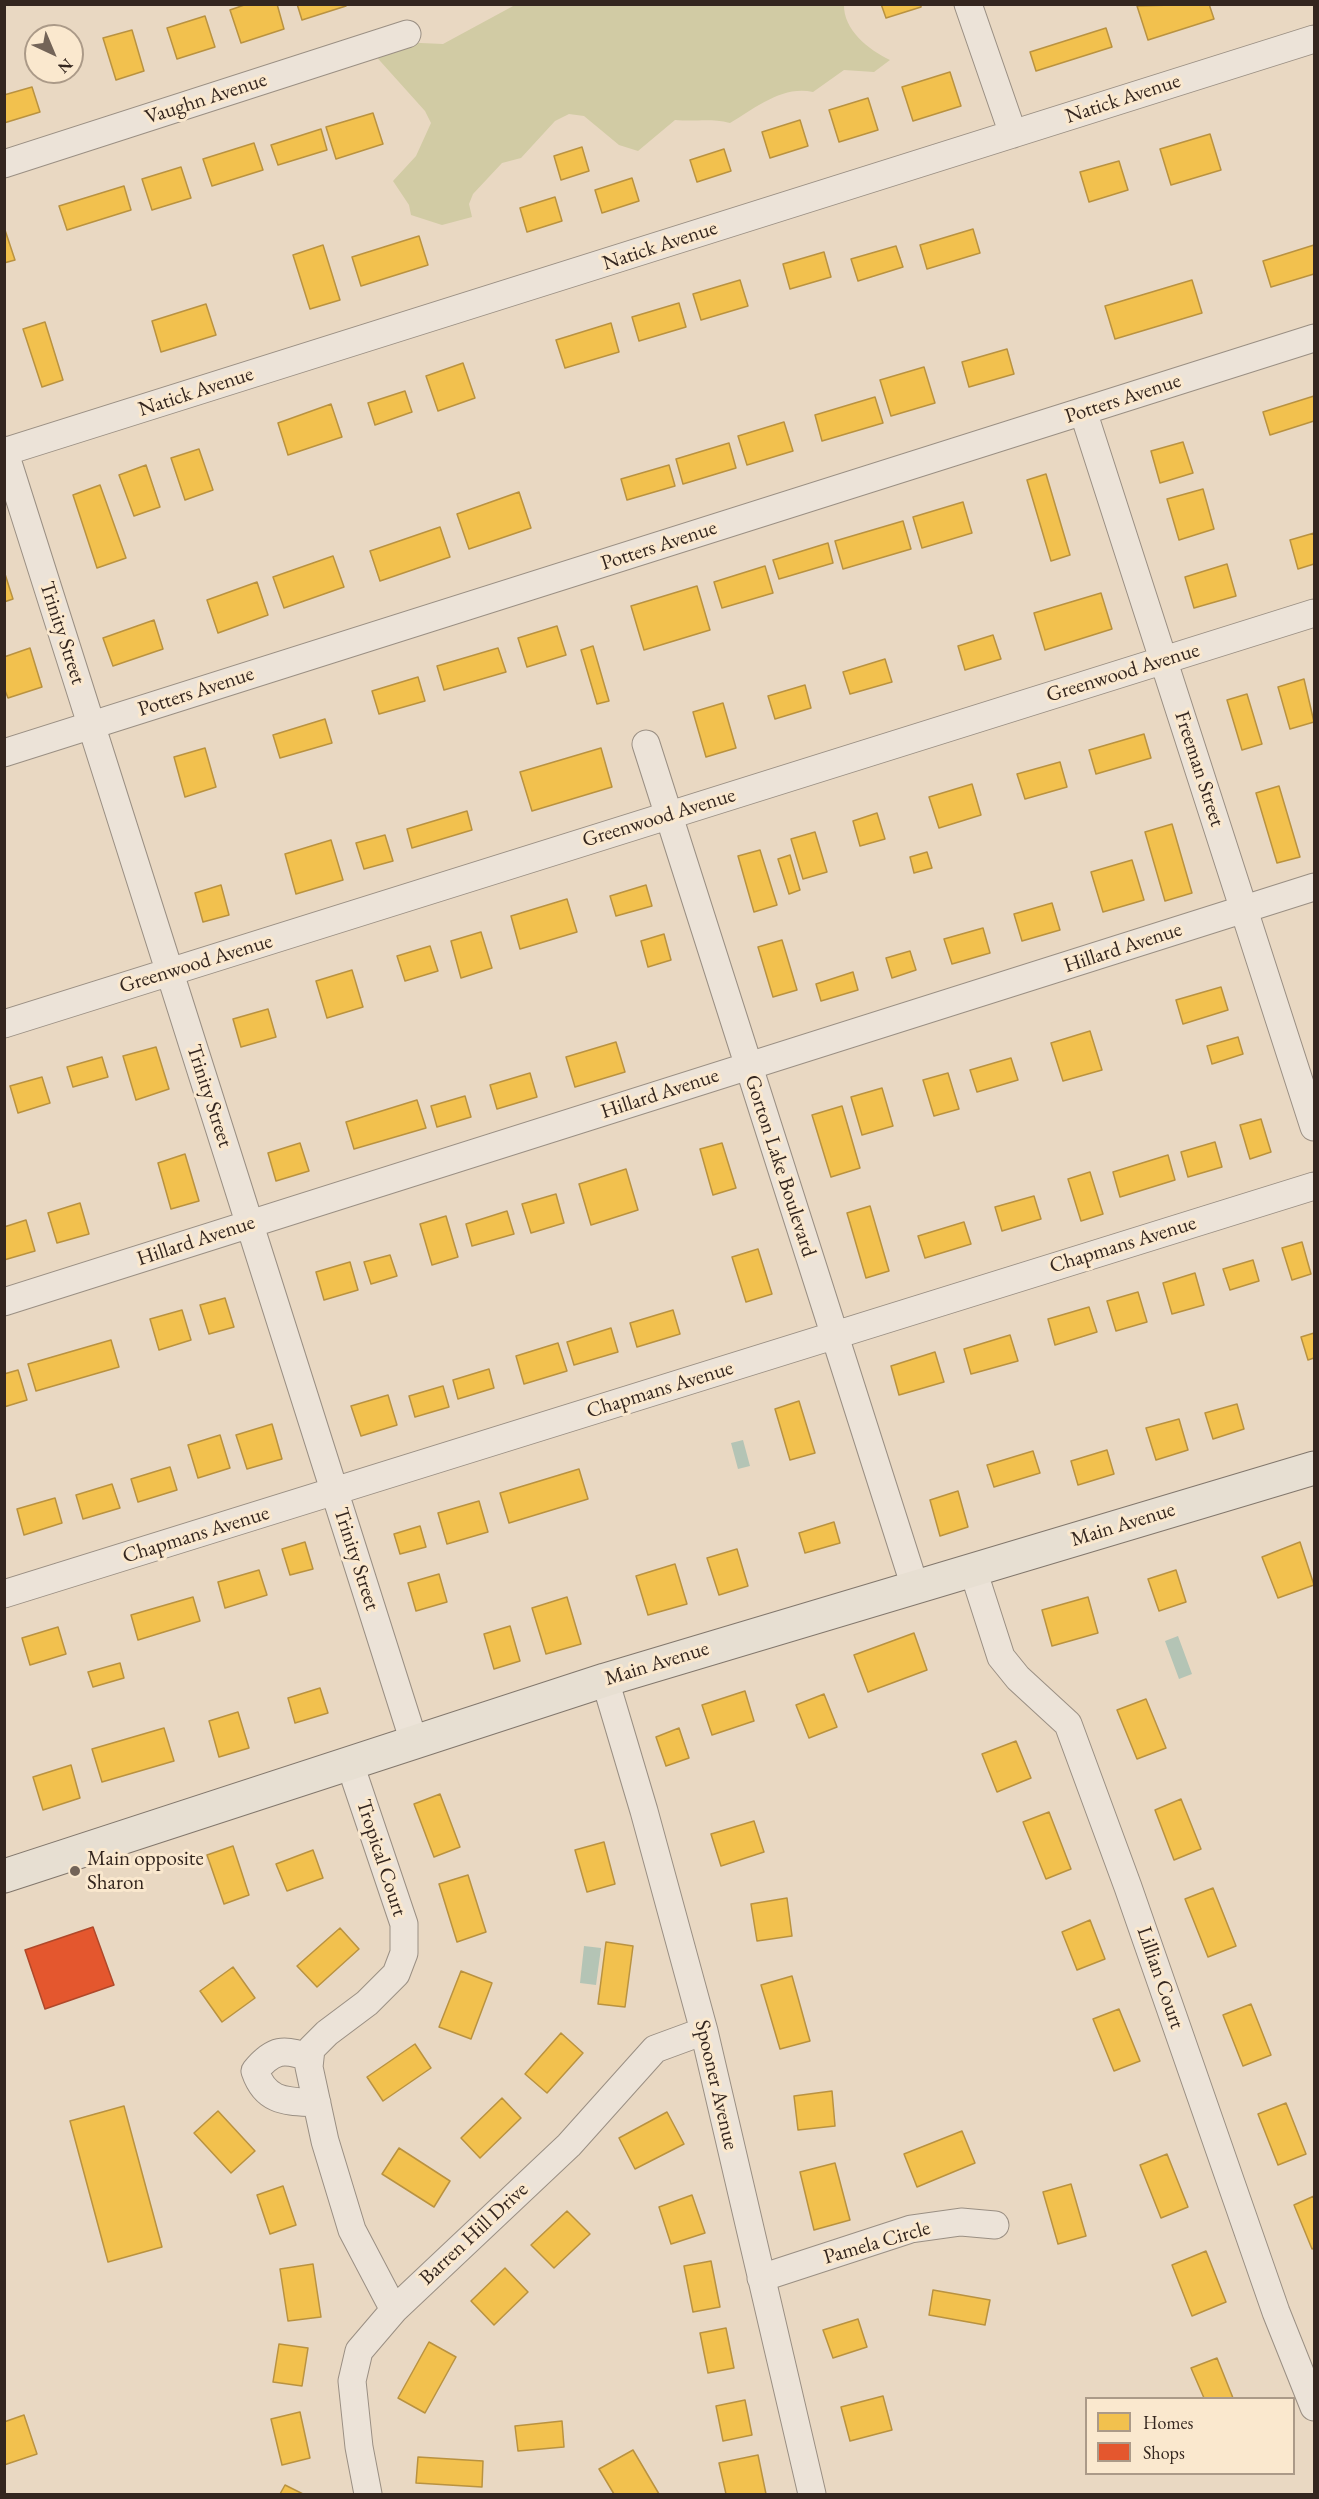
<!DOCTYPE html>
<html>
<head>
<meta charset="utf-8">
<style>
  body { margin:0 }
  #map { position:relative; width:1319px; height:2499px; overflow:hidden; background:#e9d8c2; font-family:"EB Garamond",serif }
  canvas { display:block }
  .frame { position:absolute; inset:0; border:6px solid #34261f; pointer-events:none }
  .legend { position:absolute; left:1085px; top:2397px; width:210px; height:78px; box-sizing:border-box; background:#fae8ce; border:2px solid #ab9a88; margin:0; padding:8px 10px; list-style:none; font-size:18px; color:#34261f }
  .legend li { display:flex; align-items:center; gap:12px; height:30px }
  .legend b { width:30px; border:2px solid #ab9a88 }
  .north { position:absolute; left:24px; top:24px; width:60px; height:60px; box-sizing:border-box; background:#fae8ce; border:2px solid #ab9a88; border-radius:50%; rotate:136deg; font-size:16px; font-weight:700; line-height:24px; text-align:center; color:#34261f }
  .north::after { content:''; display:block; margin:auto; width:21px; height:27px; background:#736458; clip-path:polygon(50% 0,100% 100%,50% 72%,0 100%) }
</style>
</head>
<body>
<div id="map">
<canvas width="1319" height="2499"></canvas>
<div class="frame"></div>
<ul class="legend">
<li><b style="height:16px;background:#f2c14e"></b>Homes</li>
<li><b style="height:16px;background:#e4572e"></b>Shops</li>
</ul>
<div class="north">N</div>
</div>
<script>
const g = document.querySelector('canvas').getContext('2d');
g.lineJoin = 'round';
function fill(path, color) {
  g.fillStyle = color;
  g.fill(path, 'evenodd');
}
function strokePath(path, color, width, dash) {
  g.strokeStyle = color;
  g.lineWidth = width;
  g.lineCap = dash ? 'butt' : 'round';
  g.setLineDash(dash || []);
  g.stroke(path);
}
function label(font, color, halo, rows, align = 'center') {
  g.font = font + ' "EB Garamond",serif';
  g.lineWidth = 6;
  g.setLineDash([]);
  g.textBaseline = 'middle';
  g.strokeStyle = halo;
  g.fillStyle = color;
  for (const [text, x, y, turn = 0] of rows) {
    g.save();
    g.translate(x, y);
    g.rotate((+turn || 0) * Math.PI / 180);
    g.textAlign = isNaN(turn) ? turn : align;
    if (halo) g.strokeText(text, 0, 0);
    g.fillText(text, 0, 0);
    g.restore();
  }
}
const green = new Path2D(`
  M844,4C843,30 869,50 890,60L874,72L844,70L813,92C783,85 755,108 730,123C709,118 697,122 675,120L638,151L619,145L584,116L569,114L555,121L521,158L502,163L473,194L469,204L472,217L442,225L411,215L409,205L393,181L416,156L431,123L425,111L372,52L399,42L443,44L515,5Z`);
const water = new Path2D(`
  M743,1440L750,1466L738,1469L731,1443Z
  M1178,1636L1192,1674L1179,1679L1165,1641Z
  M584,1946L601,1948L596,1985L580,1983Z`);
const homes = new Path2D(`
  M247,4H277L284,29L241,43L230,10Z
  M297,4H345L346,6L302,20Z
  M881,4H921V7L886,18Z
  M1209,4L1214,19L1148,40L1137,6Z
  M205,16L215,47L177,59L167,28Z
  M1106,28L1112,47L1036,71L1030,52Z
  M132,30L144,71L116,80L103,38Z
  M950,72L961,106L913,121L902,87Z
  M32,87L40,112L4,123V95Z
  M868,98L878,130L839,142L829,110Z
  M373,113L383,144L336,159L326,127Z
  M800,120L808,146L770,158L762,132Z
  M321,129L327,150L278,165L271,145Z
  M1210,134L1221,170L1171,185L1160,149Z
  M254,143L263,170L212,186L203,159Z
  M582,147L589,171L561,180L554,156Z
  M724,149L731,171L697,182L690,160Z
  M1119,161L1128,190L1089,202L1080,172Z
  M181,167L191,198L152,210L142,179Z
  M632,178L639,201L602,213L595,190Z
  M124,186L131,210L67,230L59,206Z
  M555,197L562,221L527,232L520,208Z
  M4,227L15,260L4,263Z
  M973,229L980,253L927,269L920,245Z
  M419,236L428,265L361,286L352,257Z
  M323,245L340,300L310,309L293,255Z
  M1314,245V274L1271,287L1263,261Z
  M896,246L903,267L858,281L851,259Z
  M824,252L831,277L790,289L783,264Z
  M740,280L748,306L701,320L693,294Z
  M1192,280L1202,313L1115,339L1105,306Z
  M679,303L686,327L639,341L632,317Z
  M206,304L216,335L161,352L152,321Z
  M45,322L63,380L42,387L23,329Z
  M611,323L619,352L565,368L556,340Z
  M1007,349L1014,374L969,387L962,362Z
  M463,363L475,398L438,411L426,376Z
  M924,367L935,403L891,416L880,380Z
  M405,391L412,412L375,425L368,403Z
  M1314,396V421L1270,435L1263,412Z
  M875,397L883,423L822,441L815,415Z
  M331,404L342,437L288,455L278,423Z
  M784,422L793,451L747,465L738,436Z
  M1183,442L1193,473L1160,483L1151,451Z
  M729,443L736,468L683,484L676,459Z
  M199,449L213,490L185,500L171,458Z
  M146,465L160,507L134,516L119,475Z
  M669,465L675,486L627,500L621,479Z
  M1046,474L1070,555L1051,561L1027,480Z
  M100,485L126,558L97,568L73,495Z
  M1203,489L1214,529L1179,540L1167,499Z
  M519,492L531,528L469,549L457,514Z
  M963,502L972,533L922,548L913,517Z
  M903,521L911,549L843,569L835,541Z
  M440,527L450,557L380,581L370,551Z
  M1314,533V564L1298,569L1290,540Z
  M828,543L833,563L779,579L773,560Z
  M333,556L344,587L284,608L273,577Z
  M1227,564L1236,596L1194,608L1185,577Z
  M765,566L773,593L722,608L714,582Z
  M5,574L13,599L4,602V574Z
  M257,582L268,615L218,633L207,600Z
  M697,586L710,630L644,650L631,606Z
  M1101,593L1112,629L1045,650L1034,613Z
  M154,620L163,649L113,666L103,638Z
  M557,626L566,655L527,667L518,638Z
  M993,635L1001,659L965,670L958,646Z
  M593,646L609,701L597,704L581,650Z
  M30,648L42,687L8,698L4,688V657Z
  M498,648L506,672L444,690L437,666Z
  M885,659L892,682L850,694L843,672Z
  M418,677L425,701L379,714L372,691Z
  M1304,679L1314,722L1290,729L1278,687Z
  M805,685L811,708L775,719L768,696Z
  M1247,694L1262,744L1242,750L1227,700Z
  M723,703L736,748L706,757L693,712Z
  M325,719L332,743L280,758L273,735Z
  M1144,734L1151,758L1096,774L1089,750Z
  M205,748L216,787L185,797L174,757Z
  M601,748L612,787L532,811L520,772Z
  M1060,762L1067,787L1025,799L1017,774Z
  M972,784L981,815L939,828L929,797Z
  M1279,786L1300,857L1277,863L1256,793Z
  M467,811L472,830L412,848L407,829Z
  M877,813L885,839L860,846L853,821Z
  M1172,824L1192,893L1165,901L1145,832Z
  M815,832L827,872L803,879L791,839Z
  M385,835L393,861L364,869L356,843Z
  M331,840L343,880L296,894L285,854Z
  M760,850L777,905L754,912L738,856Z
  M927,852L932,868L914,873L910,857Z
  M790,855L800,890L789,894L778,859Z
  M1132,860L1144,900L1103,912L1091,872Z
  M221,885L229,915L203,922L195,893Z
  M646,885L652,906L616,916L610,896Z
  M567,899L577,932L520,949L511,916Z
  M1052,903L1060,930L1022,941L1014,914Z
  M983,928L990,953L952,964L944,939Z
  M481,932L492,968L461,978L451,941Z
  M664,934L671,960L648,967L641,941Z
  M782,940L797,990L773,997L758,947Z
  M430,946L438,971L405,981L397,956Z
  M910,951L916,970L892,978L886,958Z
  M352,970L363,1007L327,1018L316,981Z
  M853,972L858,990L821,1001L816,984Z
  M1221,987L1228,1010L1183,1024L1176,1000Z
  M268,1009L276,1037L241,1047L233,1019Z
  M1090,1031L1102,1070L1063,1081L1051,1043Z
  M1238,1037L1243,1054L1212,1064L1207,1046Z
  M616,1042L625,1072L575,1087L566,1057Z
  M156,1047L169,1089L136,1100L123,1056Z
  M102,1057L108,1077L73,1087L67,1067Z
  M1011,1058L1018,1080L977,1092L970,1070Z
  M530,1073L537,1097L497,1109L490,1085Z
  M948,1073L959,1109L934,1116L923,1080Z
  M42,1077L50,1103L18,1113L10,1086Z
  M882,1088L893,1126L862,1135L851,1097Z
  M465,1096L471,1117L437,1127L431,1106Z
  M417,1100L426,1128L354,1149L346,1122Z
  M842,1106L860,1168L831,1177L812,1115Z
  M1261,1119L1271,1152L1250,1159L1240,1125Z
  M1215,1142L1222,1167L1188,1177L1181,1152Z
  M300,1143L309,1171L276,1181L268,1153Z
  M722,1143L736,1188L713,1195L700,1149Z
  M185,1154L199,1201L171,1209L158,1163Z
  M1168,1155L1175,1180L1120,1197L1113,1172Z
  M626,1169L638,1210L591,1225L579,1184Z
  M1090,1172L1103,1214L1081,1221L1068,1179Z
  M556,1194L564,1223L531,1233L522,1204Z
  M1034,1196L1041,1219L1002,1231L995,1207Z
  M80,1203L89,1234L57,1243L48,1213Z
  M870,1206L889,1271L866,1278L847,1213Z
  M507,1211L514,1234L472,1246L466,1224Z
  M446,1216L458,1257L432,1265L420,1224Z
  M26,1220L35,1251L4,1260V1227Z
  M964,1222L971,1244L925,1258L918,1236Z
  M1302,1242L1311,1274L1292,1280L1282,1248Z
  M758,1249L772,1294L746,1302L732,1257Z
  M390,1255L397,1276L371,1284L364,1262Z
  M1253,1260L1259,1281L1230,1290L1223,1269Z
  M350,1262L358,1290L324,1300L316,1272Z
  M1195,1273L1204,1305L1172,1314L1163,1283Z
  M1138,1292L1147,1322L1116,1331L1107,1301Z
  M225,1298L234,1327L209,1334L200,1305Z
  M1089,1307L1097,1332L1055,1345L1048,1319Z
  M182,1310L191,1340L159,1350L150,1319Z
  M673,1310L680,1334L637,1347L630,1323Z
  M611,1328L618,1352L574,1365L567,1342Z
  M1314,1333V1358L1308,1360L1301,1337Z
  M1010,1335L1018,1361L971,1374L964,1349Z
  M111,1340L119,1367L36,1391L28,1364Z
  M558,1343L567,1371L524,1384L516,1356Z
  M935,1352L944,1382L899,1395L891,1366Z
  M489,1369L494,1388L458,1399L453,1380Z
  M18,1370L27,1400L4,1407V1374Z
  M443,1386L449,1407L415,1417L409,1396Z
  M388,1395L397,1425L361,1436L351,1406Z
  M799,1401L815,1453L790,1460L775,1409Z
  M1237,1404L1244,1429L1213,1439L1205,1413Z
  M1179,1419L1188,1450L1156,1460L1146,1428Z
  M272,1424L282,1459L247,1469L236,1435Z
  M220,1435L230,1468L198,1478L188,1445Z
  M1107,1450L1114,1474L1078,1485L1071,1461Z
  M1033,1451L1040,1473L994,1487L987,1465Z
  M170,1467L177,1490L138,1502L131,1479Z
  M579,1469L588,1499L509,1523L500,1493Z
  M112,1484L120,1508L83,1519L76,1495Z
  M958,1491L968,1527L940,1536L930,1500Z
  M55,1498L62,1523L24,1535L17,1509Z
  M479,1501L488,1532L447,1544L438,1513Z
  M834,1522L840,1543L805,1553L799,1533Z
  M420,1526L426,1547L400,1554L394,1534Z
  M305,1542L313,1569L290,1575L282,1549Z
  M1300,1542L1314,1585L1278,1598L1262,1557Z
  M737,1549L748,1586L719,1595L707,1558Z
  M675,1564L687,1604L648,1615L636,1576Z
  M259,1570L267,1595L225,1608L218,1582Z
  M1176,1570L1186,1602L1159,1611L1148,1579Z
  M439,1574L447,1602L416,1611L408,1583Z
  M193,1597L200,1621L138,1640L131,1615Z
  M567,1597L581,1644L546,1654L532,1608Z
  M1088,1597L1098,1633L1052,1646L1042,1610Z
  M510,1626L520,1661L494,1669L484,1634Z
  M58,1627L66,1654L30,1665L22,1638Z
  M914,1633L927,1670L868,1692L854,1655Z
  M120,1663L124,1678L93,1687L88,1672Z
  M320,1688L328,1713L295,1723L288,1698Z
  M745,1691L754,1721L712,1735L702,1705Z
  M824,1694L837,1727L809,1738L796,1705Z
  M1146,1699L1166,1748L1137,1759L1117,1710Z
  M238,1712L249,1748L219,1757L209,1721Z
  M164,1728L174,1761L102,1782L92,1749Z
  M679,1728L689,1758L666,1766L656,1737Z
  M1016,1741L1031,1778L997,1792L982,1754Z
  M71,1765L80,1798L43,1810L33,1777Z
  M440,1794L460,1847L434,1857L414,1804Z
  M1181,1799L1201,1849L1174,1860L1155,1810Z
  M1049,1812L1071,1869L1046,1879L1023,1822Z
  M754,1821L764,1852L721,1866L711,1834Z
  M604,1842L615,1884L587,1892L575,1850Z
  M233,1846L249,1895L224,1904L207,1855Z
  M313,1850L323,1878L287,1891L276,1864Z
  M468,1875L486,1932L457,1942L439,1884Z
  M1213,1888L1236,1946L1208,1957L1185,1899Z
  M787,1898L792,1936L757,1941L751,1904Z
  M1090,1920L1105,1959L1077,1970L1062,1932Z
  M340,1928L359,1949L317,1987L297,1966Z
  M606,1942L633,1946L625,2007L598,2004Z
  M233,1967L255,1998L222,2022L200,1991Z
  M461,1971L492,1983L471,2039L439,2027Z
  M792,1976L810,2041L780,2049L761,1985Z
  M1251,2004L1271,2055L1243,2066L1223,2015Z
  M1119,2009L1140,2061L1114,2071L1093,2019Z
  M561,2033L583,2053L547,2093L525,2074Z
  M415,2044L431,2068L383,2101L367,2077Z
  M832,2091L835,2126L798,2130L794,2096Z
  M502,2098L521,2118L480,2158L461,2138Z
  M1286,2103L1306,2154L1278,2165L1258,2114Z
  M124,2106L162,2247L108,2262L70,2121Z
  M218,2111L255,2151L231,2173L194,2133Z
  M667,2112L684,2144L635,2169L619,2138Z
  M962,2131L975,2163L917,2187L904,2154Z
  M399,2148L450,2181L434,2207L382,2174Z
  M1167,2154L1188,2207L1161,2218L1140,2165Z
  M835,2163L850,2220L814,2230L800,2172Z
  M1071,2184L1086,2236L1058,2244L1043,2192Z
  M283,2186L296,2225L270,2234L257,2195Z
  M692,2195L705,2233L671,2244L659,2207Z
  M1314,2196V2248L1312,2249L1294,2205Z
  M567,2211L590,2234L554,2268L531,2245Z
  M1206,2251L1226,2302L1192,2316L1172,2265Z
  M711,2261L720,2307L693,2312L684,2266Z
  M313,2264L321,2317L288,2321L280,2269Z
  M505,2268L528,2292L494,2325L471,2301Z
  M933,2290L990,2300L985,2325L929,2315Z
  M858,2319L867,2347L833,2358L823,2330Z
  M726,2328L734,2368L708,2373L700,2333Z
  M429,2342L456,2357L425,2413L398,2398Z
  M279,2344L308,2348L302,2386L273,2382Z
  M1217,2358L1233,2398H1204L1191,2368Z
  M883,2396L892,2430L850,2441L841,2407Z
  M745,2400L752,2435L723,2441L716,2406Z
  M300,2412L310,2458L282,2465L271,2419Z
  M24,2415L37,2454L4,2465V2422Z
  M562,2421L564,2447L518,2451L515,2426Z
  M633,2450L659,2494H614L599,2469Z
  M758,2455L766,2494H726L719,2463Z
  M418,2457L483,2461L482,2487L416,2483Z
  M285,2485L303,2494H280Z`);
const shops = new Path2D(`
  M93,1927L114,1985L45,2009L25,1950Z`);
const minor = new Path2D(`
  M968,4L1013,134
  M4,164L407,34
  M1083,411L1314,1127
  M4,450L414,1742
  M4,452L1314,39
  M646,744L915,1587
  M4,753L1314,338
  M4,1024L1314,613
  M4,1302L1314,887
  M973,1570L1001,1657L1018,1678L1068,1724L1128,1887L1276,2312L1314,2407
  M4,1594L1314,1186
  M605,1680L644,1811L704,2031L812,2494
  M350,1764L404,1924V1953L396,1974L367,2003L327,2033L311,2049L309,2067L325,2141L352,2230L394,2310
  M310,2058C284,2048 273,2049 255,2071C266,2103 287,2101 317,2103
  M761,2278L911,2229L961,2222L995,2225
  M368,2494L359,2447L352,2381L359,2351L394,2310L569,2145L655,2049L704,2031`);
const major = new Path2D(`
  M4,1876L605,1680L1314,1468`);
const markers = [
  [75,1871,6,"#736458"]
];
const streetNames = [
  ["Vaughn Avenue",206,99,-18],
  ["Natick Avenue",1123,99,-18],
  ["Natick Avenue",660,246,-18],
  ["Natick Avenue",196,392,-18],
  ["Potters Avenue",1123,399,-18],
  ["Potters Avenue",659,546,-18],
  ["Trinity Street",62,633,72],
  ["Greenwood Avenue",1123,673,-17],
  ["Potters Avenue",196,692,-18],
  ["Freeman Street",1199,769,72],
  ["Greenwood Avenue",659,818,-17],
  ["Hillard Avenue",1123,948,-18],
  ["Greenwood Avenue",196,964,-17],
  ["Hillard Avenue",660,1094,-18],
  ["Trinity Street",209,1096,72],
  ["Gorton Lake Boulevard",780,1166,72],
  ["Hillard Avenue",196,1241,-18],
  ["Chapmans Avenue",1123,1245,-17],
  ["Chapmans Avenue",660,1390,-17],
  ["Main Avenue",1123,1525,-17],
  ["Chapmans Avenue",196,1535,-17],
  ["Trinity Street",356,1559,72],
  ["Main Avenue",657,1664,-17],
  ["Tropical Court",381,1858,72],
  ["Lillian Court",1160,1978,71],
  ["Spooner Avenue",716,2085,77],
  ["Barren Hill Drive",474,2234,-43],
  ["Pamela Circle",877,2243,-16]
];
const poiNames = [
  ["Main opposite",87,1859],
  ["Sharon",87,1883]
];
fill(green, '#d1cba4');
fill(water, '#b4c4b5');
fill(homes, '#f2c14e');
strokePath(homes, '#b99240', 1.5);
fill(shops, '#e4572e');
strokePath(shops, '#af482a', 1.5);
strokePath(minor, '#9a8f83', 29);
strokePath(major, '#82776c', 35);
strokePath(minor, '#ece3d8', 27);
strokePath(major, '#e7dfd2', 33);
for (const [x, y, r, color] of markers) {
  const dot = new Path2D();
  dot.arc(x, y, r, 0, 2 * Math.PI);
  g.fillStyle = color;
  g.fill(dot);
  strokePath(dot, '#fae8ce', 2);
}
label('21px', '#34261f', '#fae8ce', streetNames);
label('21px', '#34261f', '#fae8ce', poiNames, 'left');
</script>
</body>
</html>
